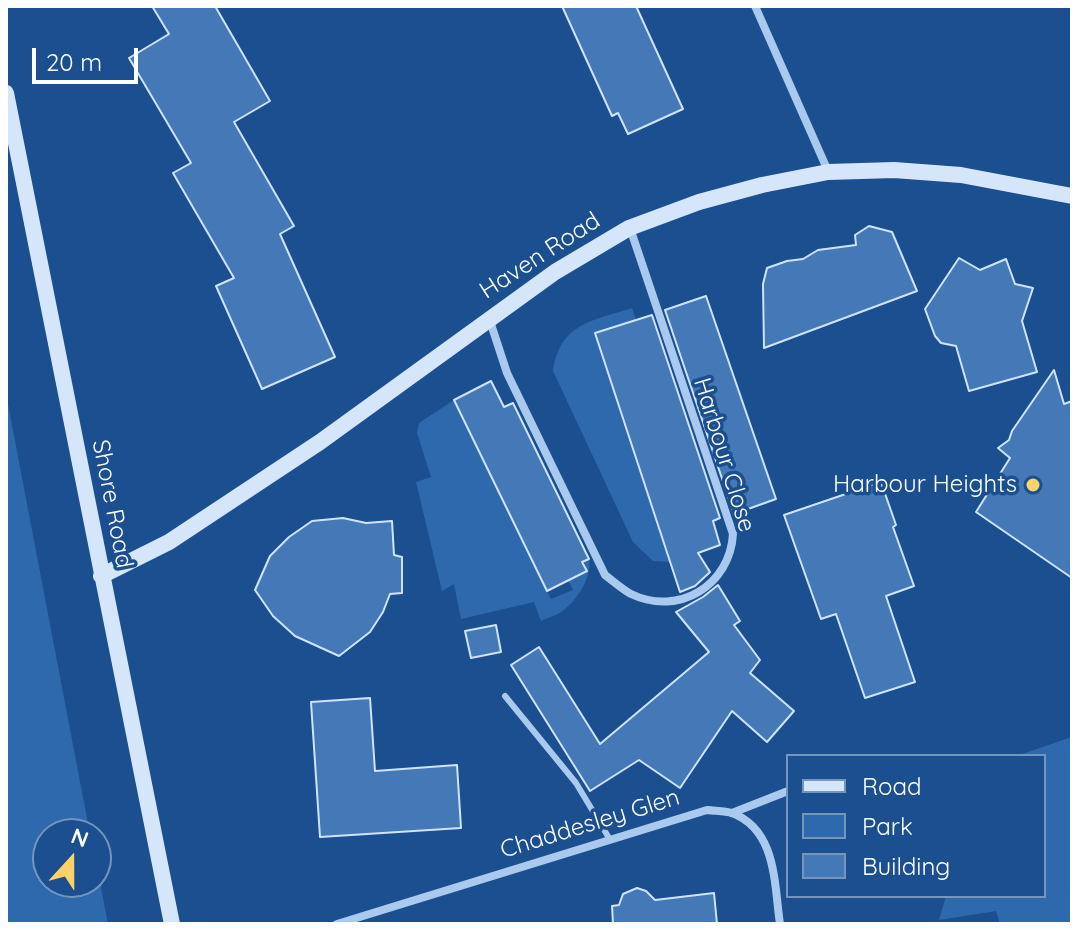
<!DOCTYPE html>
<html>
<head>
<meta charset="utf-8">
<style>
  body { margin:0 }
  #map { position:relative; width:1078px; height:930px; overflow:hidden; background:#1b4f8f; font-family:Quicksand,sans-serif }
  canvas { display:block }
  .frame { position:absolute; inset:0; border:8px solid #fff; pointer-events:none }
  .legend { position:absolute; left:786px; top:754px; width:260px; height:144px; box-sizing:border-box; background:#1b4f8f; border:2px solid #7695bc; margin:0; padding:10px 14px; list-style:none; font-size:24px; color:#fff }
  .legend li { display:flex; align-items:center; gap:16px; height:40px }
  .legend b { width:40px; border:2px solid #7695bc }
  .north { position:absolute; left:32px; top:818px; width:80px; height:80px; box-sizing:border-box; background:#1b4f8f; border:2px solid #7695bc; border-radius:50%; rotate:21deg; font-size:22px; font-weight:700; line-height:32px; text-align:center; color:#fff }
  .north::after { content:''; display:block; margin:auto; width:28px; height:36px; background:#ffd166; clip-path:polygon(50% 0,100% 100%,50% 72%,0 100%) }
  .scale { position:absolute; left:32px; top:48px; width:106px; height:36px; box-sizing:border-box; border:4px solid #fff; border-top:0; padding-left:10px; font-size:24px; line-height:28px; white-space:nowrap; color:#fff; -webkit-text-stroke:6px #1b4f8f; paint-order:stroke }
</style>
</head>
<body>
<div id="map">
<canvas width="1078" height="930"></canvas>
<div class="frame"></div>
<ul class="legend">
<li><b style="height:10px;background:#d6e6fa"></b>Road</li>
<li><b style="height:22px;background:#2e69ad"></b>Park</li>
<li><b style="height:22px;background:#4478b7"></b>Building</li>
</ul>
<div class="north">N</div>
<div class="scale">20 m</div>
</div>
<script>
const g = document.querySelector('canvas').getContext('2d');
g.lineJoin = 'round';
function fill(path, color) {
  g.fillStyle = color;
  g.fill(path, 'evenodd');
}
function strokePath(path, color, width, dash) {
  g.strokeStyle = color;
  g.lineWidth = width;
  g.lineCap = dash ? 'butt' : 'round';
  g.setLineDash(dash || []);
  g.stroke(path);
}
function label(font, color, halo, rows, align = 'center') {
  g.font = font + ' Quicksand,sans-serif';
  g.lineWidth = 7;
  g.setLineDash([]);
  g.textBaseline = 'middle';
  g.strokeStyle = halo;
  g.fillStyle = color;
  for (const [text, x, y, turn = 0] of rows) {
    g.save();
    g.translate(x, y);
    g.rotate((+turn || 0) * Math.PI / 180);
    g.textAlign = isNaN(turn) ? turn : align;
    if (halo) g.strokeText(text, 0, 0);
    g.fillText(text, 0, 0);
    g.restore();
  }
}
const green = new Path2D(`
  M632,308L636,320L596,333L670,562L653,561L633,542L553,371C560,323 592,321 632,308Z
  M7,399L90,834H48V882H96V862L108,924H6Z
  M454,400L551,599L573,590L568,580L586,572L582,562L589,558C592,577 579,597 565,609C559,615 549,617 541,621L534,602L461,619L454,584L442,591L416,482L431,477L417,433L419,423Z
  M1072,737V924H1000L996,911L939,920L946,896H1044V756H1016Z`);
const building = new Path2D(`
  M152,6H215L270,101L234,122L294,226L280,234L335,357L262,389L216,286L234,278L173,173L191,163L129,58L169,34Z
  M562,6H636L683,109L628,134L618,113L612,116Z
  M869,226L892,232L917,291L764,348L763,284L767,268L787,261L803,259L818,250L856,245L855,235Z
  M959,258L980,270L1006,259L1015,284L1033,288L1022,321L1037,372L969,391L956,346L941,343L935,336L925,309Z
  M706,296L776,499L734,514L665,310Z
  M652,315L720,518L713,521L720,545L698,553L710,572L695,586L680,592L595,333Z
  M1054,370L1064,404L1072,401V578L976,512L1010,458L998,448L1009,440L1012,431Z
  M491,381L504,407L513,403L589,559L582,562L587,571L547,591L454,400Z
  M881,482L896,525L893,527L914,586L886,596L915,682L865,698L836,614L821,619L784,515Z
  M343,518L366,523L392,521L394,555L402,557V593L390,594L383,612L370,632L339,656L295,636L273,616L255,590L270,556L289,537L312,521Z
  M718,585L740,621L734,625L760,660L750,673L794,711L767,742L732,711L680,788L639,760L590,791L511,665L539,647L600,744L709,652L676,612L703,597Z
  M496,625L501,652L471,658L465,631Z
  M370,698L375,771L457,765L461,828L320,837L311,702Z
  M637,888L646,891L655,900L714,893L717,924H613L612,906L619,905L623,894Z`);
const lane = new Path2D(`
  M505,696L576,783L609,838`);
const street = new Path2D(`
  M755,6L828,171
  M489,318L507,373L605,575C613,581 622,589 631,594C679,617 730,585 733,534L630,228
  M732,813L788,791
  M337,924L707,810C715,811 725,811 732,813C777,830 774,884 780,924`);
const secondary = new Path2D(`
  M6,93L172,924
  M101,576L169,542L320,442L555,272L629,228L699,202L762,185L828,172L894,170L961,175L1072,196`);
const markers = [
  [1033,485,8,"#ffd166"]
];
const streetNames = [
  ["Haven Road",540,256,-33],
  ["Harbour Close",724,455,73],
  ["Shore Road",112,504,79],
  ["Chaddesley Glen",590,824,-17]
];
const poiNames = [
  ["Harbour Heights",1017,485]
];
fill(green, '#2e69ad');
fill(building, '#4478b7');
strokePath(building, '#cfe3fa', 2);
strokePath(lane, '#a9c9ee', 6);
strokePath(street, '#a9c9ee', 8);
strokePath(secondary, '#d6e6fa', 16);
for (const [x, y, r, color] of markers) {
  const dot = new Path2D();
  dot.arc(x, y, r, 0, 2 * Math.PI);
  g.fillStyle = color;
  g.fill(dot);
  strokePath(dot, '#1b4f8f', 3);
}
label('24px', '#fff', '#1b4f8f', streetNames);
label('24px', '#fff', '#1b4f8f', poiNames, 'right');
</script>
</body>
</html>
